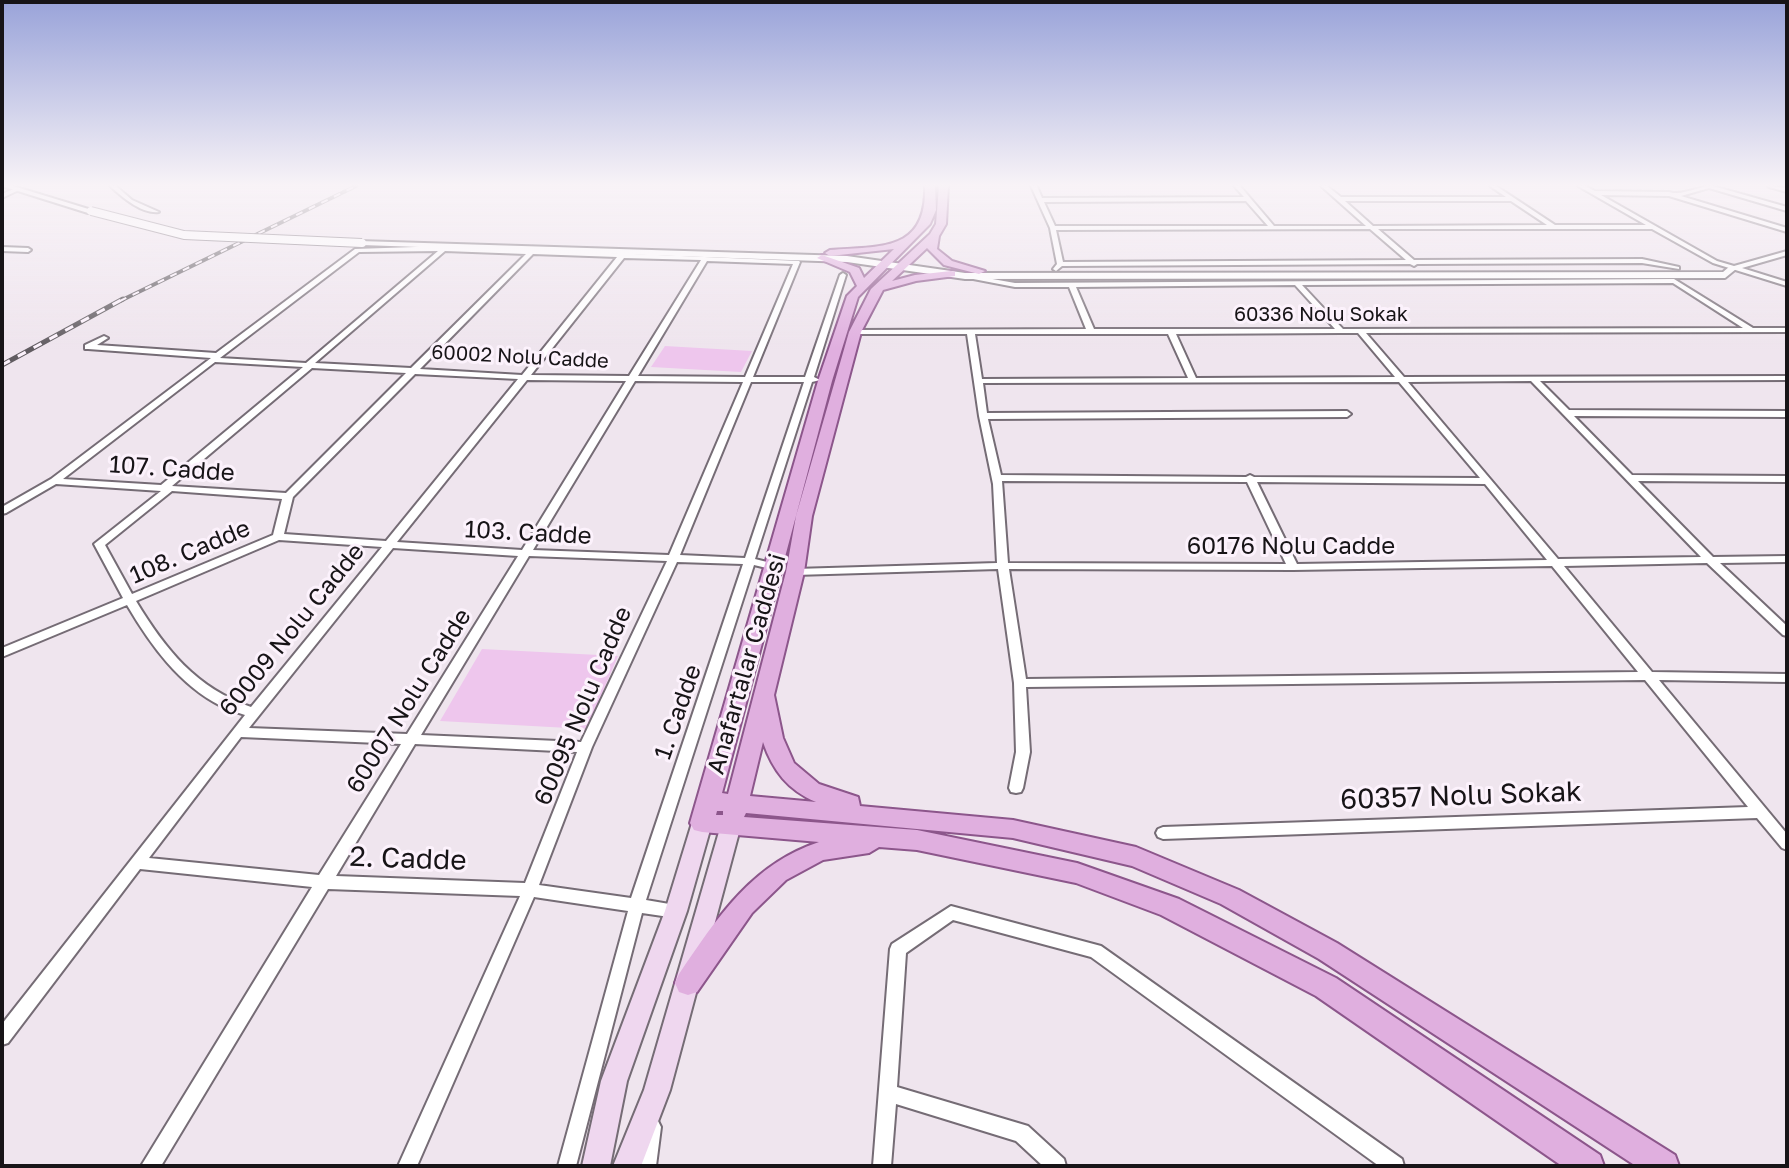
<!DOCTYPE html>
<html>
<head>
<meta charset="utf-8">
<style>
  body { margin:0 }
  #map { position:relative; width:1789px; height:1168px; overflow:hidden; background:#efe5ee; font-family:"Golos Text",sans-serif }
  canvas { display:block }
  .frame { position:absolute; inset:0; border:4px solid #171417; pointer-events:none }
</style>
</head>
<body>
<div id="map">
<canvas width="1789" height="1168"></canvas>
<div class="frame"></div>
</div>
<script>
const g = document.querySelector('canvas').getContext('2d');
g.lineJoin = 'round';
function fill(path, color) {
  g.fillStyle = color;
  g.fill(path, 'evenodd');
}
function strokePath(path, color, width, dash) {
  g.strokeStyle = color;
  g.lineWidth = width;
  g.lineCap = dash ? 'butt' : 'round';
  g.setLineDash(dash || []);
  g.stroke(path);
}
function label(font, color, halo, rows, align = 'center') {
  g.font = font + ' "Golos Text",sans-serif';
  g.lineWidth = 6;
  g.setLineDash([]);
  g.textBaseline = 'middle';
  g.strokeStyle = halo;
  g.fillStyle = color;
  for (const [text, x, y, turn = 0] of rows) {
    g.save();
    g.translate(x, y);
    g.rotate((+turn || 0) * Math.PI / 180);
    g.textAlign = isNaN(turn) ? turn : align;
    if (halo) g.strokeText(text, 0, 0);
    g.fillText(text, 0, 0);
    g.restore();
  }
}
const green = new Path2D(`
  M665,346L752,351L741,372L651,367Z
  M482,649L618,656L587,729L440,721Z`);
const minor = new Path2D(`
  M110,186H116L132,200L159,212C142,214 123,198 110,186Z
  M1031,186H1037L1042,198L1244,197L1234,186H1240L1274,226H1366L1321,186H1327L1341,197H1506L1490,186H1496L1555,225H1646L1578,186H1585L1595,191L1669,192C1683,196 1698,186 1713,186L1787,207V211L1709,188L1681,196L1787,228V232L1669,196L1601,195L1717,261L1734,266L1787,251V255L1742,268L1787,282V286L1713,263L1652,229H1378L1414,260L1642,259L1679,267V269L1642,263L1417,264L1414,266L1410,264L1062,266L1056,271L1053,269L1057,264L1050,228ZM1246,201L1268,226H1055L1044,202ZM1345,201H1511L1547,225L1373,226ZM1370,229L1406,260L1063,262L1056,230Z
  M1768,186L1787,188V192L1769,187Z
  M16,188L21,189L2,198V194Z
  M445,246L799,261L800,262L753,377H805L840,275L843,273L846,275L814,377L820,380L812,382L755,559L779,565L780,567L775,570L754,565L646,900L681,906L684,911L681,916L676,918L642,913L576,1166H558L628,911L534,897L417,1166H398L520,896L328,889L161,1166H141L312,887L140,869L8,1043L2,1045V1024L245,715C237,712 228,710 221,706C179,685 150,644 127,605L2,657V648L123,598L94,544L161,491L56,484L6,513L2,514V507L51,479L211,358L88,349H85V345L104,336L108,338L97,345L216,353L355,249ZM438,251L306,363L220,358L359,252ZM445,251L526,254L411,368L315,363ZM533,254L617,257L522,375L420,369ZM624,258L701,260L629,376L531,375ZM707,261L793,264L745,377L638,376ZM215,362L303,367L161,485L63,479ZM312,368L406,373L286,493L172,486ZM415,374L518,379L386,541L284,534L293,497ZM527,380L626,381L522,550L397,542ZM635,381L743,382L669,555L533,550ZM751,382H804L745,558L680,555ZM172,491L282,499L273,535L132,594L105,545ZM279,540L382,547L251,707C196,688 165,649 136,601ZM393,548L518,556L407,734L249,728ZM529,556L667,561L581,742L421,735ZM677,562L743,564L631,898L539,885L592,747ZM241,737L401,744L319,875L149,858ZM415,744L577,752L525,883L336,876Z
  M2,247L28,248L31,250L28,252L2,251Z
  M970,275L1015,283L1674,279L1753,328H1787V332L1366,333L1404,377L1787,376V380L1540,381L1569,410L1787,411V417L1574,416L1632,475L1787,476V482L1638,481L1713,557L1787,556V562L1720,563L1787,626V636L1783,635L1707,563L1564,566L1652,672L1787,674V682L1659,680L1787,834V850L1782,848L1757,818L1163,839L1158,837L1156,833L1158,829L1163,827L1748,807L1645,680L1026,687L1030,752L1023,788L1021,792L1016,793L1011,792L1009,788L1016,752L1014,683L998,569L795,575L790,572L795,569L997,563L993,484L979,416L967,334H855L851,332L855,330L1086,329L1069,287H1015L968,278L967,277ZM1673,283L1743,328L1343,329L1302,285ZM1295,285L1335,329H1094L1076,287ZM1341,333H1358L1395,377L1196,378L1176,334ZM975,334H1168L1188,378L982,379ZM1531,381L1701,557L1558,559L1408,382ZM1399,382L1480,478L1254,477L1250,475L1246,477L1001,475L988,419L1347,417L1351,414L1347,411L987,413L983,383ZM1002,481L1247,482L1286,564L1008,563ZM1257,482L1485,484L1547,560L1297,564ZM1552,566L1638,672L1026,679L1009,569L1293,570Z
  M951,906L1101,946L1402,1159L1404,1166H1379L1091,957L953,920L906,953L897,1087L1028,1126L1064,1159L1066,1166H1043L1016,1141L896,1104L891,1166H873L890,949L892,944Z
  M652,1118L658,1121L661,1127L656,1166H638L643,1127L646,1121Z`);
const tertiary = new Path2D(`
  M2,186H13L95,211L88,213Z
  M359,241L847,256L965,273L1723,272L1729,267L1736,269L1725,278L965,279L847,262L362,245H359Z`);
const secondary = new Path2D(`
  M702,815L709,817L712,823L687,911L627,1081L610,1166H582L601,1081L665,911L692,823L695,817Z
  M731,817L738,819L741,825L670,1090L641,1166H613L644,1090L721,825L724,819Z`);
const primary = new Path2D(`
  M925,186H935L936,210L930,224L858,297L832,381L722,793L728,794L786,572L796,516L849,332L871,289L930,234L936,224L939,186H948L946,224L939,236L937,249L952,261L985,271L979,274L944,265L927,248L892,281L915,275L951,271L955,272V276L916,281L883,290L861,332L812,516L804,572L774,695L783,738L794,763L819,784L858,797L860,806L1013,820L1136,847L1239,890L1337,943L1675,1155L1679,1166H1636L1319,959L1221,904L1132,866L1013,838L746,813L744,817L917,830L1077,863L1179,899L1336,978L1600,1155L1604,1166H1562L1316,996L1161,915L1076,883L917,850L879,847L869,853L823,860L786,880L752,913L697,992L688,995L679,992L675,983L679,974C717,918 752,864 819,842L702,832L694,830L690,823L818,381L847,296L857,286L850,272L817,258L822,255L859,268L864,278L894,249L830,256L825,253L830,250C881,246 927,252 925,186ZM763,742C773,771 788,790 816,802L750,796ZM717,811H723V815H716Z`);
const railFar1 = new Path2D(`
  M120,301L356,186`);
const rail = new Path2D(`
  M2,365L123,299`);
const tertiaryBridge = new Path2D(`
  M91,211L184,235L362,243`);
const farStreetnames = [
  ["60336 Nolu Sokak",1321,315],
  ["60002 Nolu Cadde",520,357,3]
];
const streetNames = [
  ["107. Cadde",172,469,4],
  ["103. Cadde",528,533,3],
  ["60176 Nolu Cadde",1291,546],
  ["108. Cadde",190,552,-23],
  ["60009 Nolu Cadde",292,630,-51],
  ["Anafartalar Caddesi",747,664,-74],
  ["60007 Nolu Cadde",409,701,-58],
  ["60095 Nolu Cadde",583,706,-67],
  ["1. Cadde",678,712,-71]
];
const nearStreetnames = [
  ["60357 Nolu Sokak",1461,796,-2],
  ["2. Cadde",408,859,2]
];
fill(green, '#eec6ed');
strokePath(minor, '#756c75', 4);
strokePath(tertiary, '#756c75', 4);
strokePath(secondary, '#756c75', 4);
strokePath(primary, '#8c568b', 4);
fill(minor, '#fff');
fill(tertiary, '#fff');
fill(secondary, '#efd7ef');
fill(primary, '#e0afdf');
strokePath(railFar1, '#615c61', 4);
strokePath(rail, '#615c61', 5);
strokePath(railFar1, '#fcf2fc', 2, [7]);
strokePath(rail, '#fcf2fc', 3, [9]);
strokePath(tertiaryBridge, '#756c75', 10, []);
strokePath(tertiaryBridge, '#fff', 8);
const sky = g.createLinearGradient(0, 0, 0, 349);
sky.addColorStop(0, '#99a3d9');
sky.addColorStop(0.53, '#f8f3f7');
sky.addColorStop(1, '#f8f3f700');
g.fillStyle = sky;
g.fillRect(0, 0, 1789, 349);
label('20px', '#171417', '#fcf2fc', farStreetnames);
label('24px', '#171417', '#fcf2fc', streetNames);
label('28px', '#171417', '#fcf2fc', nearStreetnames);
</script>
</body>
</html>
